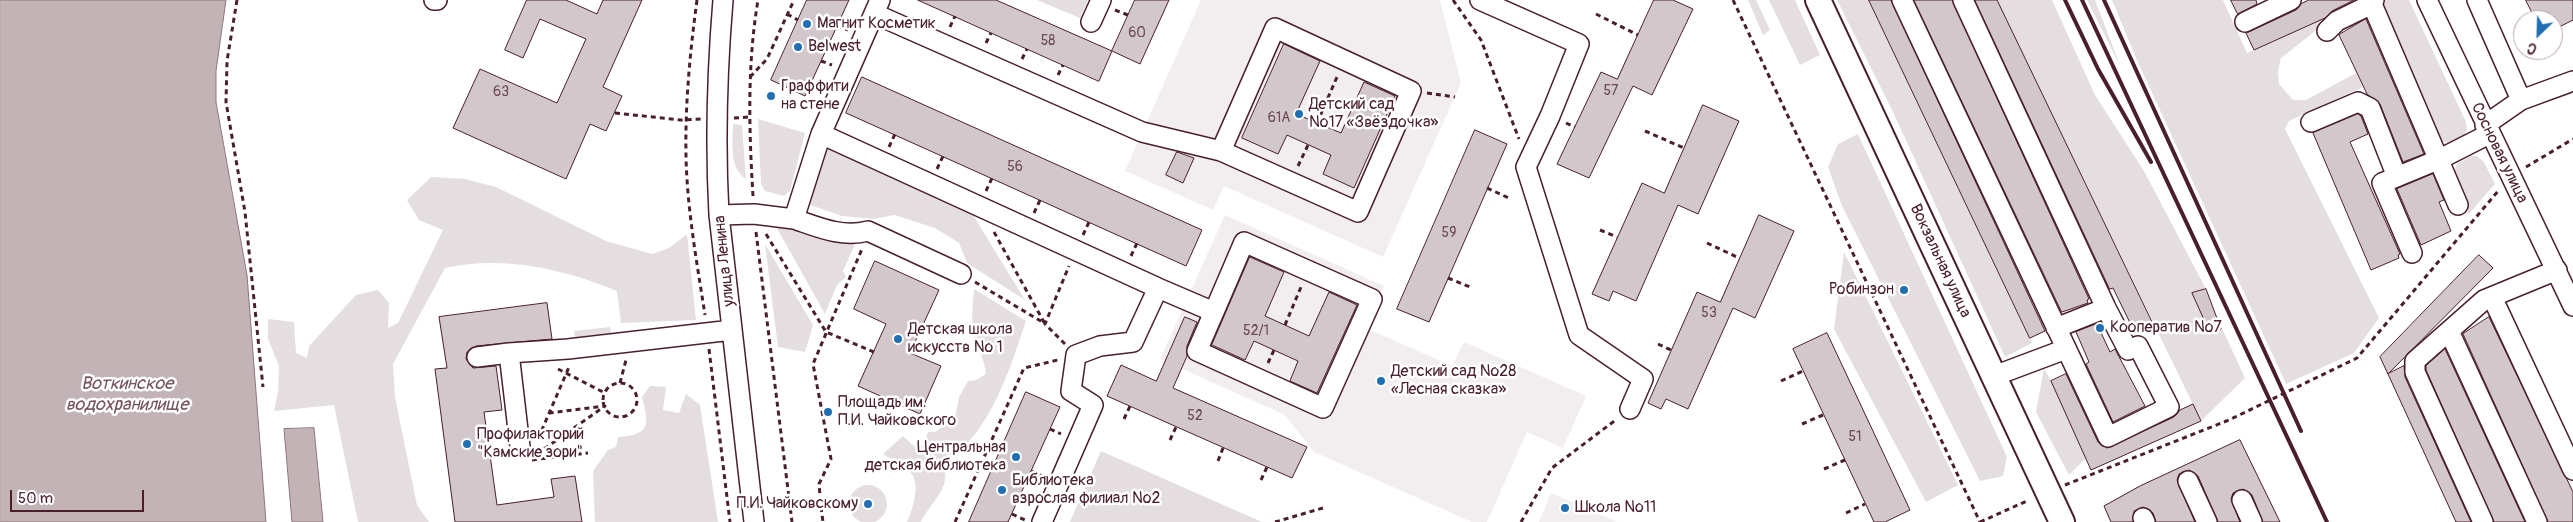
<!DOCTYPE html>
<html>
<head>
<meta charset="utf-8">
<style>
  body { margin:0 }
  #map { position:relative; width:2573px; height:522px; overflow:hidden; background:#fff; font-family:Pangolin,sans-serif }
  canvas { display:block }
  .north { position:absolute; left:2513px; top:10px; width:50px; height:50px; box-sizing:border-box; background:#fff; border:1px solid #b7a5aa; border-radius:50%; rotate:204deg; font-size:14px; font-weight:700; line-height:20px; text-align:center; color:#4a1f2b }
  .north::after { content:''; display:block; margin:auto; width:18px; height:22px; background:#1f6fb2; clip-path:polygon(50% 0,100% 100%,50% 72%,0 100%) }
  .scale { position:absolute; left:10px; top:490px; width:134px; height:22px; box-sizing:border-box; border:2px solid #4a1f2b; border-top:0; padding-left:6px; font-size:15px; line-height:18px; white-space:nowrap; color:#4a1f2b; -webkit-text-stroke:4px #fff; paint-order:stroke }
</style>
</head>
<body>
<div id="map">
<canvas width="2573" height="522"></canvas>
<div class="north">С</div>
<div class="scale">50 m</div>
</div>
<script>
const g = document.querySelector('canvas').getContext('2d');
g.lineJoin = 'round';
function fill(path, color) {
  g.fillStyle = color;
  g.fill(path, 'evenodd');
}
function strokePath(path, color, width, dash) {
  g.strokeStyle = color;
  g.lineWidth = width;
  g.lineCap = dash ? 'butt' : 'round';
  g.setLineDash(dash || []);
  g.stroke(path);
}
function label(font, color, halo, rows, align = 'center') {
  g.font = font + ' Pangolin,sans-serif';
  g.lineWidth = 5;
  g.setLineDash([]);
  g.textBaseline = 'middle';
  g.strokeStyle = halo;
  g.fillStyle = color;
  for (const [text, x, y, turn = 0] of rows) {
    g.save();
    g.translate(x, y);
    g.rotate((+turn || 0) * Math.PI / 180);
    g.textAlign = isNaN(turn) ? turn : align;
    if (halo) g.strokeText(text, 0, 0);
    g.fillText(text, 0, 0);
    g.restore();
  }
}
const built = new Path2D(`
  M1201,0H1440L1461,83L1383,257L1224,186L1213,210L1125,171Z
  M1225,215L1384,286L1366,328L1452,366L1464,342L1586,396L1563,448L1527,432L1487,522H1472L1314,452L1285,415L1160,359Z
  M1551,493L1617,522H1539Z`);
const green = new Path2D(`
  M1037,0H1088L1080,18Z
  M1748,0H1756L1770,30L1763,35Z
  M1769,0H1795L1820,55L1800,65Z
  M1837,0H1869L2032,343L2005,357L1893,112Z
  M1997,0H2052L2095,95L2144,171L2206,289L2193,293L2213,309L2245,378L2201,421Z
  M2087,0H2095L2121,68Z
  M2112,0H2223L2247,53L2334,13L2314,32L2281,58L2278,71L2279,84L2293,100H2306L2356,73L2363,87L2289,121L2285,129L2379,318L2354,353L2286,384L2136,58Z
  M2380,0H2409L2466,122L2467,130L2463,136L2450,144L2437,139Z
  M758,119L805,133L790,191L784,196L765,191L761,184Z
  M733,124L742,125L746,179C728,167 733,143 733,124Z
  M1858,134L2007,457L2003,476L1980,481L1842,206L1828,167L1838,144Z
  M826,148L970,210L1025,300L967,263L959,243L935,228L894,215L874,219L842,216L810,205Z
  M2471,156H2477L2484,162L2495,184L2468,215L2453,176L2457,164Z
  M431,177L465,179L496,187L606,241L652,254L669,248L687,234L696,320L621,323L617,291C564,269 502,255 445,268L393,364L395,397L417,505L429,522H358L334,405L274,411L278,392L279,366L268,339V319L294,322L296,353L307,358L309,346L356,295L378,290L389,303L388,328L398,323L443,230L419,220L407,200Z
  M774,223L802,229L839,243L856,242L843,271L846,277L837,285L825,314Z
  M765,244L813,325L805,352L778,347Z
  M1844,252L1958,485L1926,502L1834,329Z
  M974,289L1026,321C1010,369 989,438 942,463C954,487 930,502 921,522H907C913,507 923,481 907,469C900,464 891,459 883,454L903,436L915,447L924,446L928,432H935L955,418L959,397L968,381L976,380L986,374C985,358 975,346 973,329C971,317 973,302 974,289Z
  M610,327L611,333L575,337L574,331Z
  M2044,368L2089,455L2069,475L2036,412Z
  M650,386L666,387L663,410L679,413L686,394L700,405L718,522H595L593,471L608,450L616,447L618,437C649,435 650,426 642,397Z
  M1101,451L1262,522H1070Z
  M849 504a19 19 0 1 1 38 0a19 19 0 1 1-38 0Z`);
const water = new Path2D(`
  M0,0H226L216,71V102L247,275L266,522H0Z
  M314,428L323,522H292L284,429Z`);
const building = new Path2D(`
  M527,0H566L597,14L603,0H642L603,87L622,96L606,131L590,124L566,179L453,128L480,69L557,103L586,39L540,19L523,58L505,50Z
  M807,0H849L805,96L771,80Z
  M918,0H996L1112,51L1099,81Z
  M1135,0H1169L1140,64L1112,51Z
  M1654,0H1673L1693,9L1652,95L1633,86L1589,178L1557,164L1601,72L1617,79Z
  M1869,0H1891L2045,331L2030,338Z
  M1914,0H1952L2089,299L2087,300L2088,303L2062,312Z
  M1975,0H1997L2153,324L2135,333L2113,288L2110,289Z
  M2231,0H2256L2257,4L2238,14Z
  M2309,0H2354L2332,11L2325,18L2254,50L2246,33L2296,10L2301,4Z
  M2526,0H2573V20L2553,30V20H2536Z
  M2366,19L2424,154L2403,162L2380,104L2367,94L2339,35Z
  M1284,44L1320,61L1296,114L1341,133L1364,82L1395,96L1354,188L1323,174L1331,155L1287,135L1278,154L1242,138Z
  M862,77L1202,230L1186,266L846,113Z
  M1703,105L1739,121L1698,214L1678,205L1636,301L1613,291L1609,301L1592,294L1642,183L1664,193Z
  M2358,114L2361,116L2368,134L2350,142L2400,254L2398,255L2399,258L2371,270L2313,133Z
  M1475,130L1507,144L1429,322L1397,309Z
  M1177,152L1194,158L1183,183L1166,175Z
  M2433,174L2444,200L2439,202L2451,231L2421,245L2397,189Z
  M1759,215L1794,231L1755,318L1733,308L1688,409L1666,399L1661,409L1648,403L1697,292L1720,302Z
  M2479,255L2493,268L2388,374L2380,357Z
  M1250,257L1284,272L1265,316L1309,336L1329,292L1357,305L1317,393L1290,381L1298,361L1254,341L1245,360L1212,345Z
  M875,261L939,290L910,353L941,366L920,414L858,386L886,324L854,309Z
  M2206,289L2221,329L2210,333L2192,293Z
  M547,303L552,339L476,346L467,352L466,359L473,368L496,366L502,410L484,412L497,505L554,497L551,479L575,476L582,522H455L435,369L447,368L439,317Z
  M1185,317L1197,322L1187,346V356L1173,388L1307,447L1292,478L1107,396L1121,365L1156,381Z
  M2489,317L2573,492V522H2548L2463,334Z
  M2097,324L2110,352L2115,349L2145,406L2113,422L2086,364L2089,362L2076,332Z
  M1827,333L1910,510L1885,522H1874L1793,349Z
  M2445,349L2525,522H2494L2426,370V366Z
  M2404,366L2405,377L2471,522H2456L2388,374Z
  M2066,374L2098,442L2107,448L2174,417L2180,410L2193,404L2201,421L2091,470L2051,381Z
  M1026,392L1060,407L1050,429L1008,522H969Z
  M2240,440L2280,522H2263L2252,495L2243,489L2233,493L2231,499L2240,522H2218L2198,476L2189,470L2179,474L2177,480L2195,522H2156L2153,513L2143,507L2134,511L2133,522H2111L2104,506L2140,486Z`);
const path = new Path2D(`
  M237,0L227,61L226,102L245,212L263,387
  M697,0C690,52 685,104 686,156C687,209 697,263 705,315
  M1453,0L1481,40L1519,139
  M1733,0L1980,522
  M1115,10L1128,15
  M787,14L798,20
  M1596,14L1638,35
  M837,26L848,30
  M950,27L955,16
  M986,43L991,33
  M1022,59L1027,49
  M821,61L832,65
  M1058,75L1063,65
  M750,77L767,59L794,0
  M1427,93L1455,97
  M615,113L681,120L701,119
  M734,118L749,117
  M1317,123L1337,77
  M1566,123L1575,127
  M1645,131L1684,148
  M889,147L895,134
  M1298,166L1308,145
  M2526,167L2573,139
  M937,169L943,156
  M1487,188L1511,199
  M986,191L992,178
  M753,196C749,130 747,66 758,0
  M1034,213L1040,200
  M1600,230L1617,237
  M756,232L792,522
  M994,232L1045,324
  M766,234L826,332L874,352
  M1083,235L1089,222
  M1707,243L1739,258
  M1131,256L1137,243
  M1448,278L1470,287
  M975,282L1044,323
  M1285,325L1301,287
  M1065,344L1045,324L1069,266
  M1658,344L1671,350
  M709,349L730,522
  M1268,363L1274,350
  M558,369L605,393
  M1781,381L1803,371
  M620,383L626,360
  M603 400a17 17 0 1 1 34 0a17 17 0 1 1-34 0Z
  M1124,419L1130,406
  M1802,424L1823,415
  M1050,429L1061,434
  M538,439L569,367
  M1170,440L1176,427
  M537,454L605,406L549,413
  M532,460L588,453
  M1218,461L1223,448
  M1824,469L1845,460
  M1031,471L1042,476
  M1261,480L1267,467
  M2065,485L2229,420L2357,358L2499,190
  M821,507L823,522
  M790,508L821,507L819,484L831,459L813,364L862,249
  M1846,513L1865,504
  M1012,514L1025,520
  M955,522L1024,368L1058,360
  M1275,522L1323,508
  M1521,522L1552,468L1617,419
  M1980,522L2029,500`);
const minor = new Path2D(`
  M434,0H437
  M723,0C717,72 715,143 719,215L754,522
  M880,0L821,134L1158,288L1133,342L1100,346L1076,355L1071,391L1093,405L1042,522
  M1480,0L1579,44L1550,116L1526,167L1579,335L1643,379L1630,409
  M1902,0L2108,437L2169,407L2138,346L2128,350L2106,308L1963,0
  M2374,0L2372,4L2458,205
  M2427,0L2573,306
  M2477,0L2521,100
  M875,14L1142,132L1221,151L1358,212L1411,91L1275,28L1221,151
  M1091,22L1101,0
  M2245,22L2291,0
  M2327,31L2337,21L2372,4
  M2311,122L2358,102L2370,108L2397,177
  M2485,125L2521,100L2573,81
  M719,215L754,214L794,219L821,134
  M794,219C818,227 842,238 868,231L961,274
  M2412,253L2382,183L2440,159L2489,134
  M1158,288L1214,312L1197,351L1323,408L1372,299L1244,242L1214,312
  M2492,297L2573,470
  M2056,328L2106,308
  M2449,331L2537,522
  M477,357L509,353
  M1994,376L2066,349
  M520,447L509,353L568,349L732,330
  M2188,481L2207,522
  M2242,500L2252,522
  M2143,518L2145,522
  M2483,522L2415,372V361L2484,300L2557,270`);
const major = new Path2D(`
  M1818,0L2062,522`);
const rail = new Path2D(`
  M2065,0L2098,69L2151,162
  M2082,0L2327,522
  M2104,0L2301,431`);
const markers = [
  [807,24,5,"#1f6fb2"],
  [798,47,5,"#1f6fb2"],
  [771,96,5,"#1f6fb2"],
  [1299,114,5,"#1f6fb2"],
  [1904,290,5,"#1f6fb2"],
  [2100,328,5,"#1f6fb2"],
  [898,339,5,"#1f6fb2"],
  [1381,381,5,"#1f6fb2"],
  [828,412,5,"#1f6fb2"],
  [467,444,5,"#1f6fb2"],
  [1016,457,5,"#1f6fb2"],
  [1002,490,5,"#1f6fb2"],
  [868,504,5,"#1f6fb2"],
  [1565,508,5,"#1f6fb2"]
];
const numberNames = [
  ["60",1137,33],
  ["58",1048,41],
  ["57",1611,91],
  ["63",501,92],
  ["61А",1279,118],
  ["56",1015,167],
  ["59",1449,233],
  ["53",1709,313],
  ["52/1",1256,331],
  ["52",1195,416],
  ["51",1855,437]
];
const poiNames = [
  ["Магнит Косметик",817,24],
  ["Belwest",808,47],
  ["Граффити",781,87],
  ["на стене",781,105],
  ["Детский сад",1309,105],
  ["№17 «Звёздочка»",1309,123],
  ["Робинзон",1894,290,"right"],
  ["Кооператив №7",2110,328],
  ["Детская школа",908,330],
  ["искусств № 1",908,348],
  ["Детский сад №28",1391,372],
  ["«Лесная сказка»",1391,390],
  ["Площадь им.",838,403],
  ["П.И. Чайковского",838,421],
  ["Профилакторий",477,435],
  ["\"Камские зори\"",477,453],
  ["Центральная",1006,448,"right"],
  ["детская библиотека",1006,466,"right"],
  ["Библиотека",1012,481],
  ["взрослая филиал №2",1012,499],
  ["П.И. Чайковскому",858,504,"right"],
  ["Школа №11",1575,508]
];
const streetNames = [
  ["Сосновая улица",2499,153,64],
  ["улица Ленина",725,261,-96],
  ["Вокзальная улица",1940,261,65]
];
const waterNames = [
  ["Воткинское",127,384],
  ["водохранилище",127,405]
];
fill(built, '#f2eeef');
fill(green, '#e5dee0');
fill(water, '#c1b3b6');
strokePath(water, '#91787e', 1);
fill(building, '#d2c7cb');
strokePath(building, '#4a1f2b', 1);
strokePath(minor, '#4a1f2b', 22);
strokePath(major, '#4a1f2b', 28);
strokePath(path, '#4a1f2b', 3, [5, 4]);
strokePath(minor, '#fff', 19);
strokePath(major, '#fff', 24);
strokePath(rail, '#4a1f2b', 4);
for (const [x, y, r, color] of markers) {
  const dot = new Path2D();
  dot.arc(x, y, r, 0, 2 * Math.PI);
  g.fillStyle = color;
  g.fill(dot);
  strokePath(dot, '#fff', 2);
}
label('14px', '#6c4953', null, numberNames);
label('16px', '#4a1f2b', '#fff', poiNames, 'left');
label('16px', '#4a1f2b', '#fff', streetNames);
label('italic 18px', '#74535c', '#fff', waterNames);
</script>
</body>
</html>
